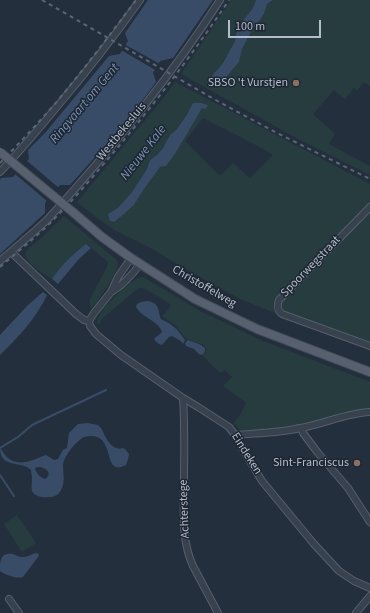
<!DOCTYPE html>
<html>
<head>
<meta charset="utf-8">
<style>
  body { margin:0 }
  #map { position:relative; width:370px; height:613px; overflow:hidden; background:#242f3e; font-family:"Source Sans 3",sans-serif }
  canvas { display:block }
  .scale { position:absolute; left:228px; top:20px; width:93px; height:18px; box-sizing:border-box; border:2px solid #b4bcc9; border-top:0; padding-left:5px; font-size:12px; line-height:14px; white-space:nowrap; color:#b4bcc9; -webkit-text-stroke:3px #1d2633; paint-order:stroke }
</style>
</head>
<body>
<div id="map">
<canvas width="370" height="613"></canvas>
<div class="scale">100 m</div>
</div>
<script>
const g = document.querySelector('canvas').getContext('2d');
g.lineJoin = 'round';
function fill(path, color) {
  g.fillStyle = color;
  g.fill(path, 'evenodd');
}
function strokePath(path, color, width, dash) {
  g.strokeStyle = color;
  g.lineWidth = width;
  g.lineCap = dash ? 'butt' : 'round';
  g.setLineDash(dash || []);
  g.stroke(path);
}
function label(font, color, halo, rows, align = 'center') {
  g.font = font + ' "Source Sans 3",sans-serif';
  g.lineWidth = 3;
  g.setLineDash([]);
  g.textBaseline = 'middle';
  g.strokeStyle = halo;
  g.fillStyle = color;
  for (const [text, x, y, turn = 0] of rows) {
    g.save();
    g.translate(x, y);
    g.rotate((+turn || 0) * Math.PI / 180);
    g.textAlign = isNaN(turn) ? turn : align;
    if (halo) g.strokeText(text, 0, 0);
    g.fillText(text, 0, 0);
    g.restore();
  }
}
const green = new Path2D(`
  M231,0H256L253,8L241,23L236,34L235,41L223,63L218,69L214,73L208,83L216,87L223,81L239,62L242,49L251,32L264,14L267,4L273,0H370V86L364,82L357,91L354,88L345,99L334,90L313,114L335,134L329,144L370,166V175L300,140L181,74Z
  M175,82L370,184V202L277,298L274,305L277,314L240,299L172,261L149,247L116,231L97,218L77,202L161,101ZM193,103L181,144L175,154L166,166L160,167L144,189L134,205L124,214L114,222L108,214L118,209L132,192L147,169L150,160L157,155L163,148L170,135L176,130L186,116ZM203,118L252,143L273,155L250,178L233,163L220,176L185,141Z
  M370,211V342L284,311L281,306L282,301Z
  M64,216L113,257C116,259 118,260 118,264C118,273 98,301 91,309L90,305V299L107,267L108,262L87,244C73,253 61,265 52,279C43,273 27,265 25,253L29,248L38,241Z
  M141,277L145,278L200,311L261,340L370,382V409H363L293,426L273,429L241,432L234,423L240,415L246,403L223,386L232,377L225,370L220,373L202,355L206,353V348L204,345L186,339L176,326L162,316L168,310L171,305C164,300 149,290 142,288C139,288 139,288 136,290L102,319L99,324H97C97,322 97,320 98,318C101,308 131,279 141,277Z
  M17,515L36,543L22,552L4,524Z`);
const water = new Path2D(`
  M148,0H213L173,58L160,61L153,73L156,82C130,118 100,152 70,185H60L45,203V213L0,254V180L1,178L13,177L29,159L28,150L45,133L109,56L120,54L128,41L125,33Z
  M256,0H273L267,4L264,14L251,32L242,49L239,62L223,81L216,87L208,83L214,73L218,69L223,63L235,41L236,34L241,23L253,8Z
  M193,103H201L208,105L206,109L202,108L175,154L166,166L160,167L144,189L134,205L124,214L114,222L110,221L108,214L118,208L132,192L147,169L150,160L157,155L163,148L170,135L176,130L186,116Z
  M86,244L91,248L78,260L58,284L52,279C61,265 73,254 86,244Z
  M43,292L47,295C35,320 19,336 0,355V335L27,306Z
  M148,301C161,304 157,310 161,319C174,325 177,329 185,340L183,344L181,341L172,336L169,337L162,345C158,344 156,342 154,339C156,336 160,335 162,332C159,321 142,318 136,307L137,304L141,302Z
  M188,340C194,343 213,346 202,355L199,354L194,349L186,346L185,343Z
  M88,423C92,424 98,424 100,427C103,430 103,433 105,436C108,443 115,451 123,448L126,450L129,454L128,459L126,465C102,477 116,439 93,436C90,436 87,436 84,437C76,441 63,457 63,466C63,475 66,485 59,493C55,499 35,499 32,491C31,487 32,482 32,479C32,475 31,473 31,470C21,460 0,469 0,448C3,451 5,456 8,458C20,468 35,459 46,455L54,460L58,459L63,450L67,448L69,433L78,424ZM38,467C45,467 54,473 45,479C40,477 36,473 35,468Z
  M35,553L39,554L38,557L23,577C16,579 6,575 0,571C0,562 0,552 13,554C16,555 19,557 22,557C27,557 31,555 35,553Z`);
const pier = new Path2D(`
  M124,44L160,64L157,71L121,50Z
  M26,160L59,188L48,202L14,173Z`);
const stream = new Path2D(`
  M0,448L18,437L32,425L106,390
  M0,475L14,496`);
const minor = new Path2D(`
  M0,172C19,152 37,131 55,109C85,74 113,38 140,0
  M370,207L279,300C277,306 277,310 282,314L370,346
  M11,252L76,314L84,320L89,321
  M0,261L36,230L47,220C110,151 170,78 220,0
  M113,291C124,284 132,275 140,264
  M89,321L90,326L96,334L121,355L183,398L198,407L229,427L235,435L248,458L262,481L314,544L339,571L354,581L370,588
  M89,321L94,313L111,292L118,277L131,258
  M183,398C185,427 184,455 184,484C184,511 181,540 193,566L218,613
  M302,428L303,433L318,453L348,488L370,522
  M235,435C257,433 279,433 300,428C324,424 346,413 370,412
  M9,599L19,613
  M356,613L370,596`);
const major = new Path2D(`
  M74,213L102,237L131,258L195,299L257,329L370,372`);
const rail = new Path2D(`
  M42,0L221,103L277,133L370,179
  M0,163C25,137 50,111 72,83C94,56 115,28 136,0
  M0,267C15,254 31,241 46,227C72,202 95,174 119,146C158,99 195,51 229,0`);
const majorBridge = new Path2D(`
  M0,152L74,213`);
const markers = [
  [296,83,4,"#8d6e63"],
  [357,463,4,"#8d6e63"]
];
const poiNames = [
  ["SBSO 't Vurstjen",288,83],
  ["Sint-Franciscus",349,463]
];
const streetNames = [
  ["Westbekesluis",122,132,-51],
  ["Spoorwegstraat",311,267,-46],
  ["Christoffelweg",204,287,30],
  ["Eindeken",246,454,58],
  ["Achterstege",185,509,-92]
];
const waterNames = [
  ["Ringvaart om Gent",85,104,-50],
  ["Nieuwe Kale",144,153,-52]
];
fill(green, '#263c3f');
fill(water, '#394c67');
fill(pier, '#242f3e');
strokePath(stream, '#394c67', 2);
strokePath(minor, '#565f6c', 8);
strokePath(major, '#414a57', 10);
strokePath(minor, '#38414e', 6);
strokePath(major, '#56606e', 8);
strokePath(rail, '#5a6575', 2, [4, 4]);
strokePath(majorBridge, '#414a57', 10, []);
strokePath(majorBridge, '#56606e', 8);
for (const [x, y, r, color] of markers) {
  const dot = new Path2D();
  dot.arc(x, y, r, 0, 2 * Math.PI);
  g.fillStyle = color;
  g.fill(dot);
  strokePath(dot, '#1d2633', 1.5);
}
label('12px', '#b4bcc9', '#1d2633', poiNames, 'right');
label('12px', '#b4bcc9', '#1d2633', streetNames);
label('italic 13px', '#7c92b1', '#1d2633', waterNames);
</script>
</body>
</html>
